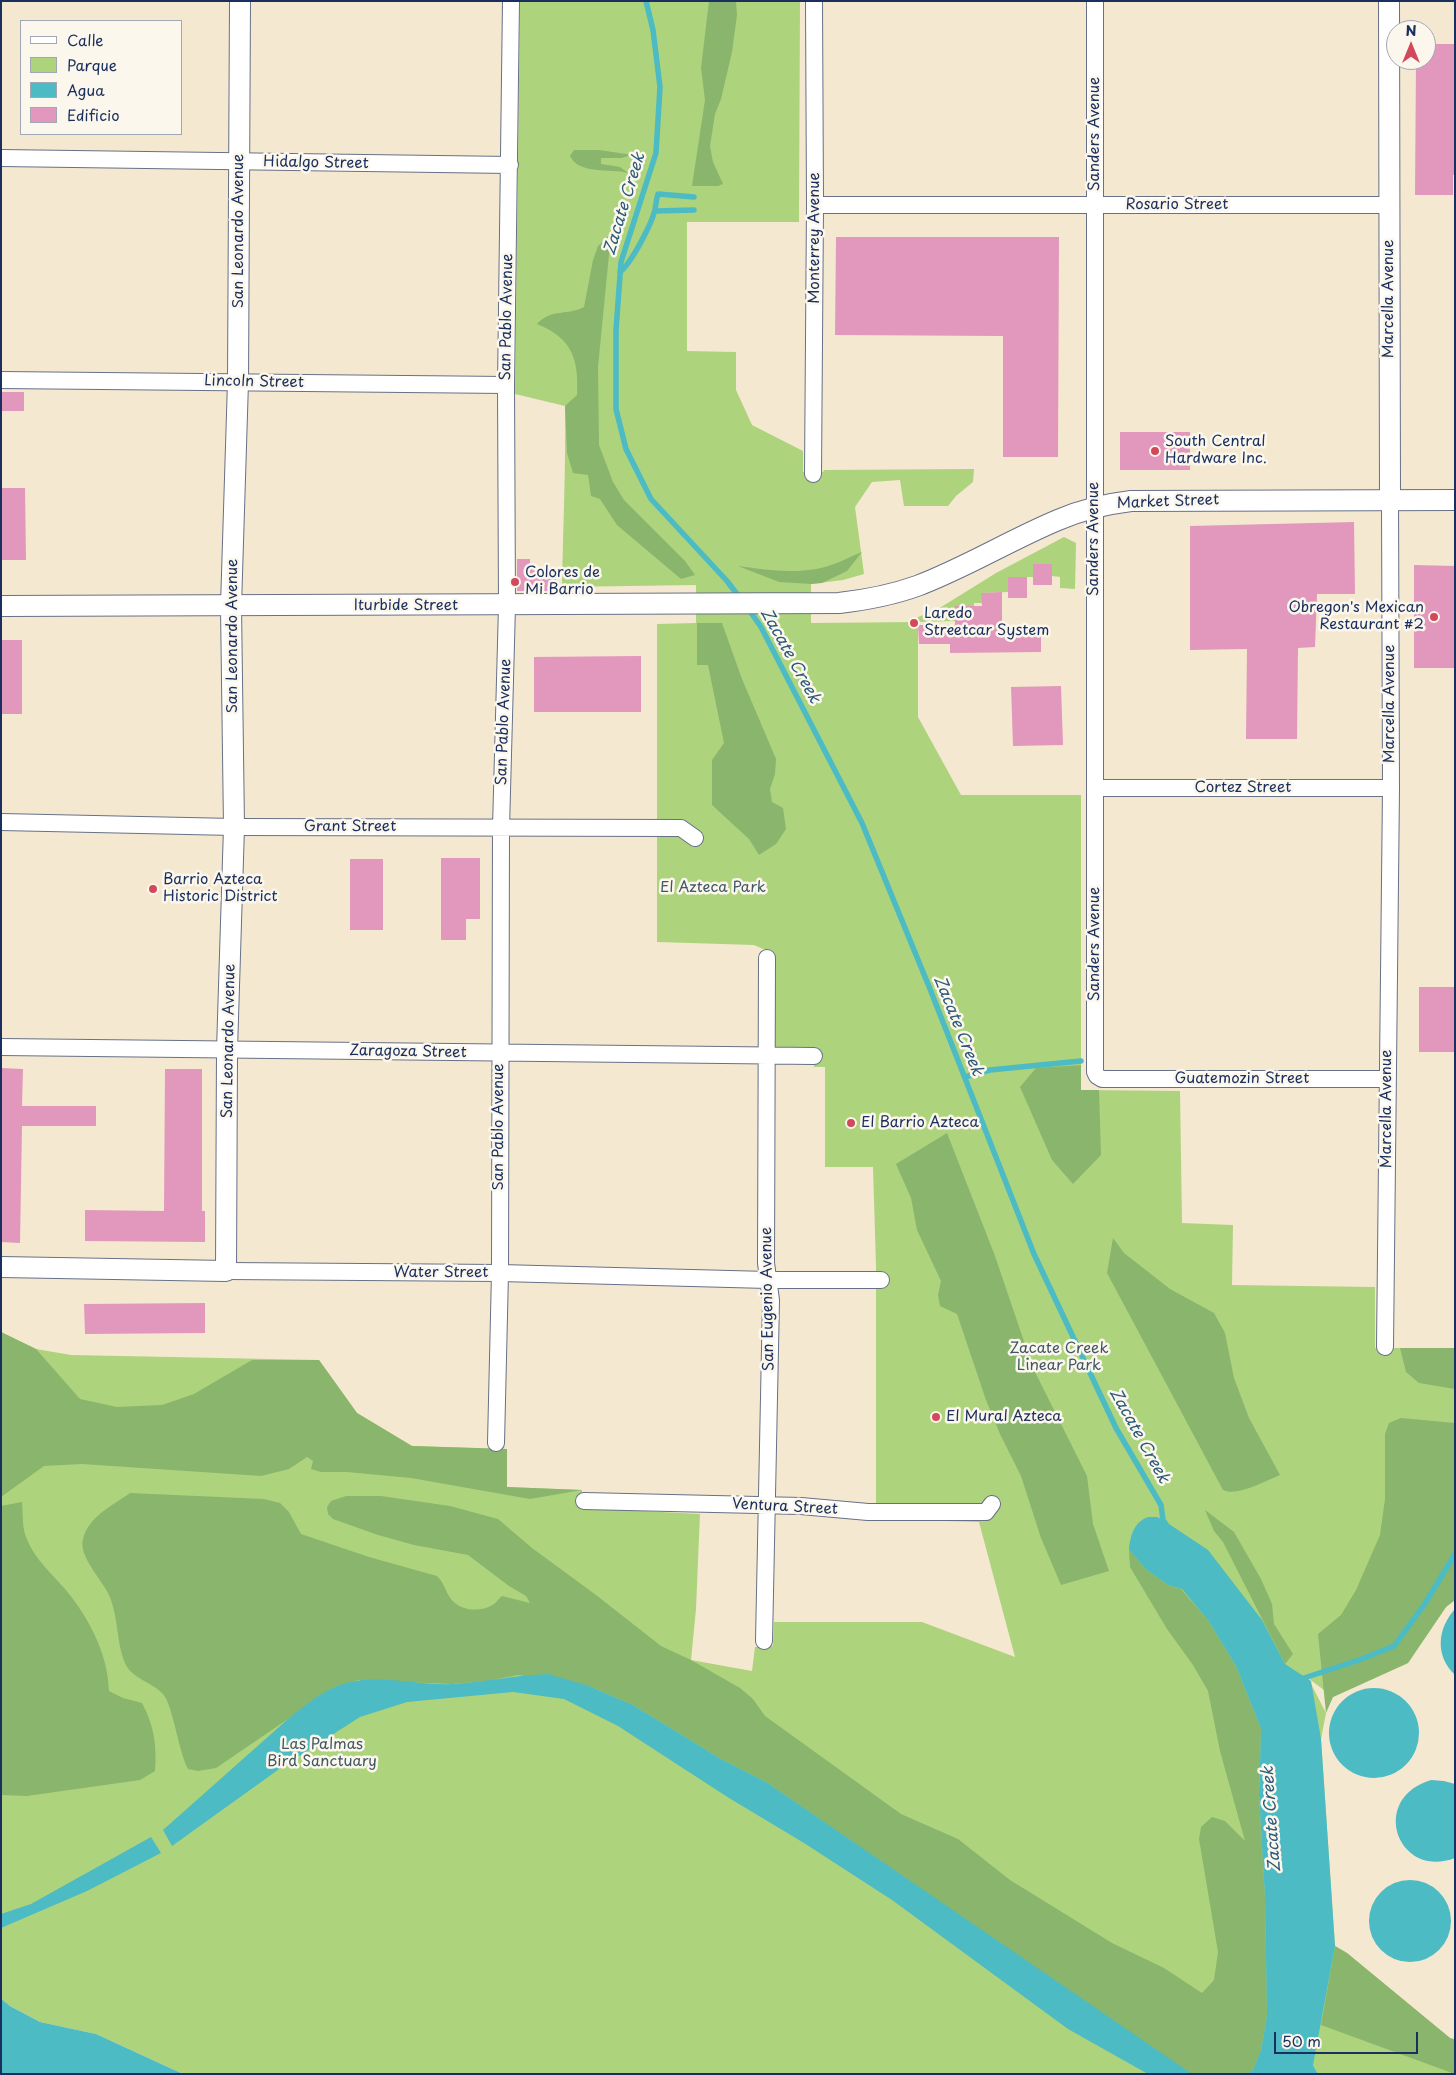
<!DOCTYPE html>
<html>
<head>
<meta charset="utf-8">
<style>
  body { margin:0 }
  #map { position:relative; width:1456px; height:2075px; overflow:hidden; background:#f5e8d0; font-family:"Playpen Sans",sans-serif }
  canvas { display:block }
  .frame { position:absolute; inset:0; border:2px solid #1b2f5e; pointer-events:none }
  .legend { position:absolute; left:20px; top:20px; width:162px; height:115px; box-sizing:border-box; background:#fbf7ec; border:1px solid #a1a7b3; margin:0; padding:6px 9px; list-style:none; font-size:15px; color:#1b2f5e }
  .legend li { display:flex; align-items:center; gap:10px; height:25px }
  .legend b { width:25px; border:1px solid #a1a7b3 }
  .north { position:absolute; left:1386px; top:20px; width:50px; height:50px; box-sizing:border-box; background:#fbf7ec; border:1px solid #a1a7b3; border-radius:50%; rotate:0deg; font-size:14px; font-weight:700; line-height:20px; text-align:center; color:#1b2f5e }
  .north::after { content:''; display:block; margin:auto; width:18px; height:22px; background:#d1495b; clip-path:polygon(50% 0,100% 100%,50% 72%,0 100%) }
  .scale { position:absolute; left:1274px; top:2032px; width:144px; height:22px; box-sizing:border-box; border:2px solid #1b2f5e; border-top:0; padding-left:6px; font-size:15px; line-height:18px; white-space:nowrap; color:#1b2f5e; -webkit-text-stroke:4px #fbf7ec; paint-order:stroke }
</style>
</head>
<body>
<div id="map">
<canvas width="1456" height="2075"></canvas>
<div class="frame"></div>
<ul class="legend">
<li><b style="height:6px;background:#fff"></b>Calle</li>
<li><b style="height:14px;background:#aed37d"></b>Parque</li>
<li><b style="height:14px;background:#4cbbc3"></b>Agua</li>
<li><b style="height:14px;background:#e297bd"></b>Edificio</li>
</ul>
<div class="north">N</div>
<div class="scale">50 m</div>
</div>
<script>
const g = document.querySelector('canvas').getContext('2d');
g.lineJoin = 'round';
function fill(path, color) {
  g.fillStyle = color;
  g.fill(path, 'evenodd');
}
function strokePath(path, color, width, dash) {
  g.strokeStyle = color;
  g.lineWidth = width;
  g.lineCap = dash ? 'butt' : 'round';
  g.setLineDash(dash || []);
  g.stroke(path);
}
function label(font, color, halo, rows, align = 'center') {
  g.font = font + ' "Playpen Sans",sans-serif';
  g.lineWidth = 5;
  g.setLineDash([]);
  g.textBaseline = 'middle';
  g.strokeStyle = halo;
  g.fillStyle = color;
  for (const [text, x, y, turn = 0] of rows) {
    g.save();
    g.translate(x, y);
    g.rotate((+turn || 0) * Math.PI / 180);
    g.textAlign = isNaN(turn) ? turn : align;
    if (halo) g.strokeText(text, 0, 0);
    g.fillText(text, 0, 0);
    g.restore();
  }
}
const green = new Path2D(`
  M520,1H800L799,222H687V351L736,352V390L752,425L803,451V472H823L824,470L974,469L973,482L956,496L948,506H904L900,480L872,482L855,507L864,574L843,580L811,584V623L918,622V617L938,609L996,573L1064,537L1076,543L1075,589L1060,588V577L1052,576L1033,564V577H1009L1008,592L982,593V603H974V606H955V621L918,622V717L961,795H1081V1090L1180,1091L1182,1223L1233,1225L1232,1285L1375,1287V1348H1455V1600L1446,1607L1408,1663L1333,1697L1308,1678L1326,1713L1321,1739L1335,1946L1347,1953L1450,2038L1455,2039V2074H1318L1313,2065L1308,2074H183L96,2034L40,2022L1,2001V1332L36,1349L71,1355L319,1360L357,1413L412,1446L507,1449V1487L582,1490L583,1508L700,1514L696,1609L691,1660L752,1671L755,1647L773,1646L774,1622H922L1015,1657L979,1522L876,1519V1266L873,1167H825V1067H814V1049H775L772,953L754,945L657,942V624L696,623V585L562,587C563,527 566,466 565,406L515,394Z`);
const forest = new Path2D(`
  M709,1H736L737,15L732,52L721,99L715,114L710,146L713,162L723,184L718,186H692L705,100L701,68Z
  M574,150H599L633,155L621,158H601V164L620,167L628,173C610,168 579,175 570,156Z
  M611,234L598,367L599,445L613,482L624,500L685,561L695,575L681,579L617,525L600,499L591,496L588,475L573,473L567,453L565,406L577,395C579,359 572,338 537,324C552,308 567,316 584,307L593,260L598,246Z
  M862,552L847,571L822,583L811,584L779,582L738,566C766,570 793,574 821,568C834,565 848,558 862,552Z
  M697,623H722L742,679L776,759L775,774L770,789L772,802L783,808L786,829L776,844L759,855L749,839L712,805V760L724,743L708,665H697Z
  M1081,1065V1090H1099L1101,1155L1073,1184L1052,1160L1020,1087L1036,1068Z
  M947,1133L995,1256L1033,1368L1087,1476L1093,1524L1109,1571L1061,1585L1041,1538L1021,1476L1000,1434L986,1400L957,1314L940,1306L938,1295L941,1281L917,1230L911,1198L896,1164Z
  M1113,1238L1124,1253L1170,1289L1214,1313L1225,1333L1234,1378L1249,1418L1280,1475C1265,1481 1237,1497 1223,1490L1107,1273Z
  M1,1332L36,1349L80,1399L117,1407L162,1405L194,1394L252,1360H319L357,1413L412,1446L507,1449V1487L582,1490L530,1499L411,1478L347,1472H321L311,1469L313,1461L307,1457L289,1469L261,1476L82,1464L44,1466L1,1497Z
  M1400,1348H1455V1389L1419,1383L1406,1372Z
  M1401,1418L1455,1423V1600L1446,1607L1408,1663L1333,1697L1326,1713L1318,1634L1341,1615L1356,1590L1380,1535L1385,1499V1434L1389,1423Z
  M130,1493L264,1499L280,1503L289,1512L301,1534L369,1557L437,1576C445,1584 445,1591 451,1599C460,1611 481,1613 494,1604C497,1602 499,1598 502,1596L530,1603L526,1596L509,1586L468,1555L414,1545L378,1535L333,1519L328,1514L327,1507L331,1501L346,1496H381L450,1506L498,1519L532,1548L596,1595L661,1646L691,1660L740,1688L753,1699L765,1716L901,1814L958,1839L1010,1880L1112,1943L1164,1968L1202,1993L1214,1980L1218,1952L1199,1839L1201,1827L1212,1817L1225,1821L1245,1841L1220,1751L1208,1691L1193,1665L1167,1629L1130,1567L1129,1550L1147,1570L1168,1585L1181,1589L1208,1620L1236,1666L1261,1729L1259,1795L1265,1897L1267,2016L1261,2050L1253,2070L1247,2074H1192L1181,2068L766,1782L721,1759L633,1705L589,1686L518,1675L487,1681L451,1684L358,1680L335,1687L216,1768L198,1771L188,1769C178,1750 173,1705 163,1694C151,1681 132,1679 125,1663C116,1642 119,1616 108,1593C101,1579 78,1555 83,1539C89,1516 112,1506 130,1493Z
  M22,1502C23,1513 22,1527 26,1537C35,1561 55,1576 70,1595C91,1622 108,1656 109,1691L123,1698L142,1703C154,1725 157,1746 155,1771L140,1780L27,1796L1,1795V1506Z
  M1205,1510L1234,1532L1261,1579L1272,1604L1274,1624L1293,1654L1285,1664L1223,1542L1214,1531Z
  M1335,1946L1347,1953L1450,2038L1455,2040V2074L1321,2025Z`);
const water = new Path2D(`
  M1148,1517H1157L1163,1520L1208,1550L1262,1620L1285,1664L1311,1681L1321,1739L1335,1946L1313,2065L1318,2074H1247L1253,2070L1261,2050L1267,2016L1265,1897L1259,1795L1261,1729L1236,1666L1208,1620L1182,1589L1168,1585L1147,1570L1129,1550C1130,1536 1134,1522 1148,1517Z
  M1455,1609V1675C1435,1656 1437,1629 1455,1609Z
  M548,1674L589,1686L633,1705L721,1759L766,1782L1192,2074H1148L1068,2029L892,1900L804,1843L729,1798L618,1726L564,1699L513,1692L407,1702L360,1717L282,1767L172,1846L163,1830L288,1719C302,1708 318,1694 335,1687C372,1671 414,1686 453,1684C485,1682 516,1675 548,1674Z
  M1329 1733a45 45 0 1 1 90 0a45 45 0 1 1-90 0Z
  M1431,1780L1444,1781L1455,1784V1858C1398,1880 1368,1799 1431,1780Z
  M151,1837L161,1853L87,1891L1,1928V1914L31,1904Z
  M1369 1921a41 41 0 1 1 82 0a41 41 0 1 1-82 0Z
  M1,1999L10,2006L40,2022L96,2034L183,2074H1Z`);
const stream = new Path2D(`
  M646,1L653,30L660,87L656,153L621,262L616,330V409L626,449L651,499L727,581L740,598
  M655,211L694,210
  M620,272C632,262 651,225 655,210C656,204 656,200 658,194L694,197
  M747,607L761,627L862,823L930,989L1034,1254L1116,1428L1161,1505L1163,1520L1167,1526
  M965,1077L990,1070L1081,1061
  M1298,1680L1359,1660L1394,1646L1424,1605L1455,1554`);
const building = new Path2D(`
  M1426,44H1455V175H1453V195H1415L1416,60H1426Z
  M836,237H1059L1058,457H1003V336L835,335Z
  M1,392H24V411H1Z
  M1120,432H1190V470H1120Z
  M1,488H25L26,560H1Z
  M1354,522L1355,594H1317L1315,647L1298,648L1297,739H1246L1247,649L1190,650V526Z
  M517,559H530V567H556V591H517Z
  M1033,564H1052V585H1033Z
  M1414,565L1455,566V668H1414Z
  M1008,577H1027V598H1008Z
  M1002,592V634H1041V652L950,653V644H919L918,625H955V606H982L981,593Z
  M1,640H22V714H1Z
  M641,656V712H534V657Z
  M1061,686L1063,745L1013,746L1011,687Z
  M441,858H480V919H466V940H441Z
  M350,859H383V930H350Z
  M1419,987H1455V1052H1419Z
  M1,1068L23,1069L22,1106H96V1126H22L20,1243L1,1242Z
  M165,1069H202V1211H205V1242L85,1241V1210L164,1211Z
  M205,1303V1333L85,1334L84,1304Z`);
const minor = new Path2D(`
  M1095,1V1072L1097,1076L1102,1079H1387
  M1,158L510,165
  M815,205H1389
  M1,380L506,385
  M813,474L815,205L814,1
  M1095,788H1391
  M1,822L234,827L681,828L695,838
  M1,1047L814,1056
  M226,1271L500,1273L768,1280H881
  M1385,1347L1391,788L1390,500
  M496,1443L500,1273L501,828L507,606L506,385L511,1
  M584,1501L801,1506L868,1512H986L992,1504
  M764,1641L771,1300L766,1263L767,958`);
const tertiary = new Path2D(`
  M1389,1L1390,500
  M1,606L839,603C865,600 892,595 917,586C965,568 1010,540 1058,520C1081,510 1106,504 1131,501L1455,500
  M1,1267L226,1271L227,1050L234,827L231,606L238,382L240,1`);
const markers = [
  [1155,451,5,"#d1495b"],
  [515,582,5,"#d1495b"],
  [1434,617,5,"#d1495b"],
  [914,623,5,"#d1495b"],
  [153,889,5,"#d1495b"],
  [851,1123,5,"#d1495b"],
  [936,1417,5,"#d1495b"]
];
const streetNames = [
  ["Sanders Avenue",1095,134,-90],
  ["Hidalgo Street",316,163,1],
  ["Rosario Street",1177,205],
  ["San Leonardo Avenue",239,231,-90],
  ["Monterrey Avenue",815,238,-90],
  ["Marcella Avenue",1389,299,-90],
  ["San Pablo Avenue",507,317,-89],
  ["Lincoln Street",254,382,1],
  ["Market Street",1168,502,-2],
  ["Sanders Avenue",1094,539,-90],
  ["Iturbide Street",406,606],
  ["San Leonardo Avenue",233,636,-90],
  ["Marcella Avenue",1390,704,-90],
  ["San Pablo Avenue",504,722,-88],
  ["Cortez Street",1243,788],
  ["Grant Street",350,827],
  ["Sanders Avenue",1095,944,-90],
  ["San Leonardo Avenue",229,1041,-89],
  ["Zaragoza Street",408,1052,1],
  ["Guatemozin Street",1242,1079],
  ["Marcella Avenue",1387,1109,-90],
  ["San Pablo Avenue",499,1127,-90],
  ["Water Street",441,1273],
  ["San Eugenio Avenue",768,1299,-91],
  ["Ventura Street",785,1507,3]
];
const poiNames = [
  ["South Central",1165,442],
  ["Hardware Inc.",1165,459],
  ["Colores de",525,573],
  ["Mi Barrio",525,590],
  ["Obregon's Mexican",1424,608,"right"],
  ["Restaurant #2",1424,625,"right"],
  ["Laredo",924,614],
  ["Streetcar System",924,631],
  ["Barrio Azteca",163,880],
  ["Historic District",163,897],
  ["El Barrio Azteca",861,1123],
  ["El Mural Azteca",946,1417]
];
const parkNames = [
  ["El Azteca Park",713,888],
  ["Zacate Creek",1059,1349],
  ["Linear Park",1059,1366],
  ["Las Palmas",322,1745],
  ["Bird Sanctuary",322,1762]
];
const waterNames = [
  ["Zacate Creek",625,204,-73],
  ["Zacate Creek",790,656,61],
  ["Zacate Creek",958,1026,68],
  ["Zacate Creek",1139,1436,61],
  ["Zacate Creek",1272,1819,-94]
];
fill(green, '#aed37d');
fill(forest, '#8ab56c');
fill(water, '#4cbbc3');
strokePath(stream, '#4cbbc3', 5.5);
fill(building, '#e297bd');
strokePath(minor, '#677086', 18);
strokePath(tertiary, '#677086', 22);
strokePath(minor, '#fff', 16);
strokePath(tertiary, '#fff', 20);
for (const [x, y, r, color] of markers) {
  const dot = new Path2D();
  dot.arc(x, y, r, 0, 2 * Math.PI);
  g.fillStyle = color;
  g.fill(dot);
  strokePath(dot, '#fbf7ec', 2);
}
label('15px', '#1b2f5e', '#fbf7ec', streetNames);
label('15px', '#1b2f5e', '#fbf7ec', poiNames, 'left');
label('15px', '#405866', '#fbf7ec', parkNames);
label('italic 16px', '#2a597c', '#fbf7ec', waterNames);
</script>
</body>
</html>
